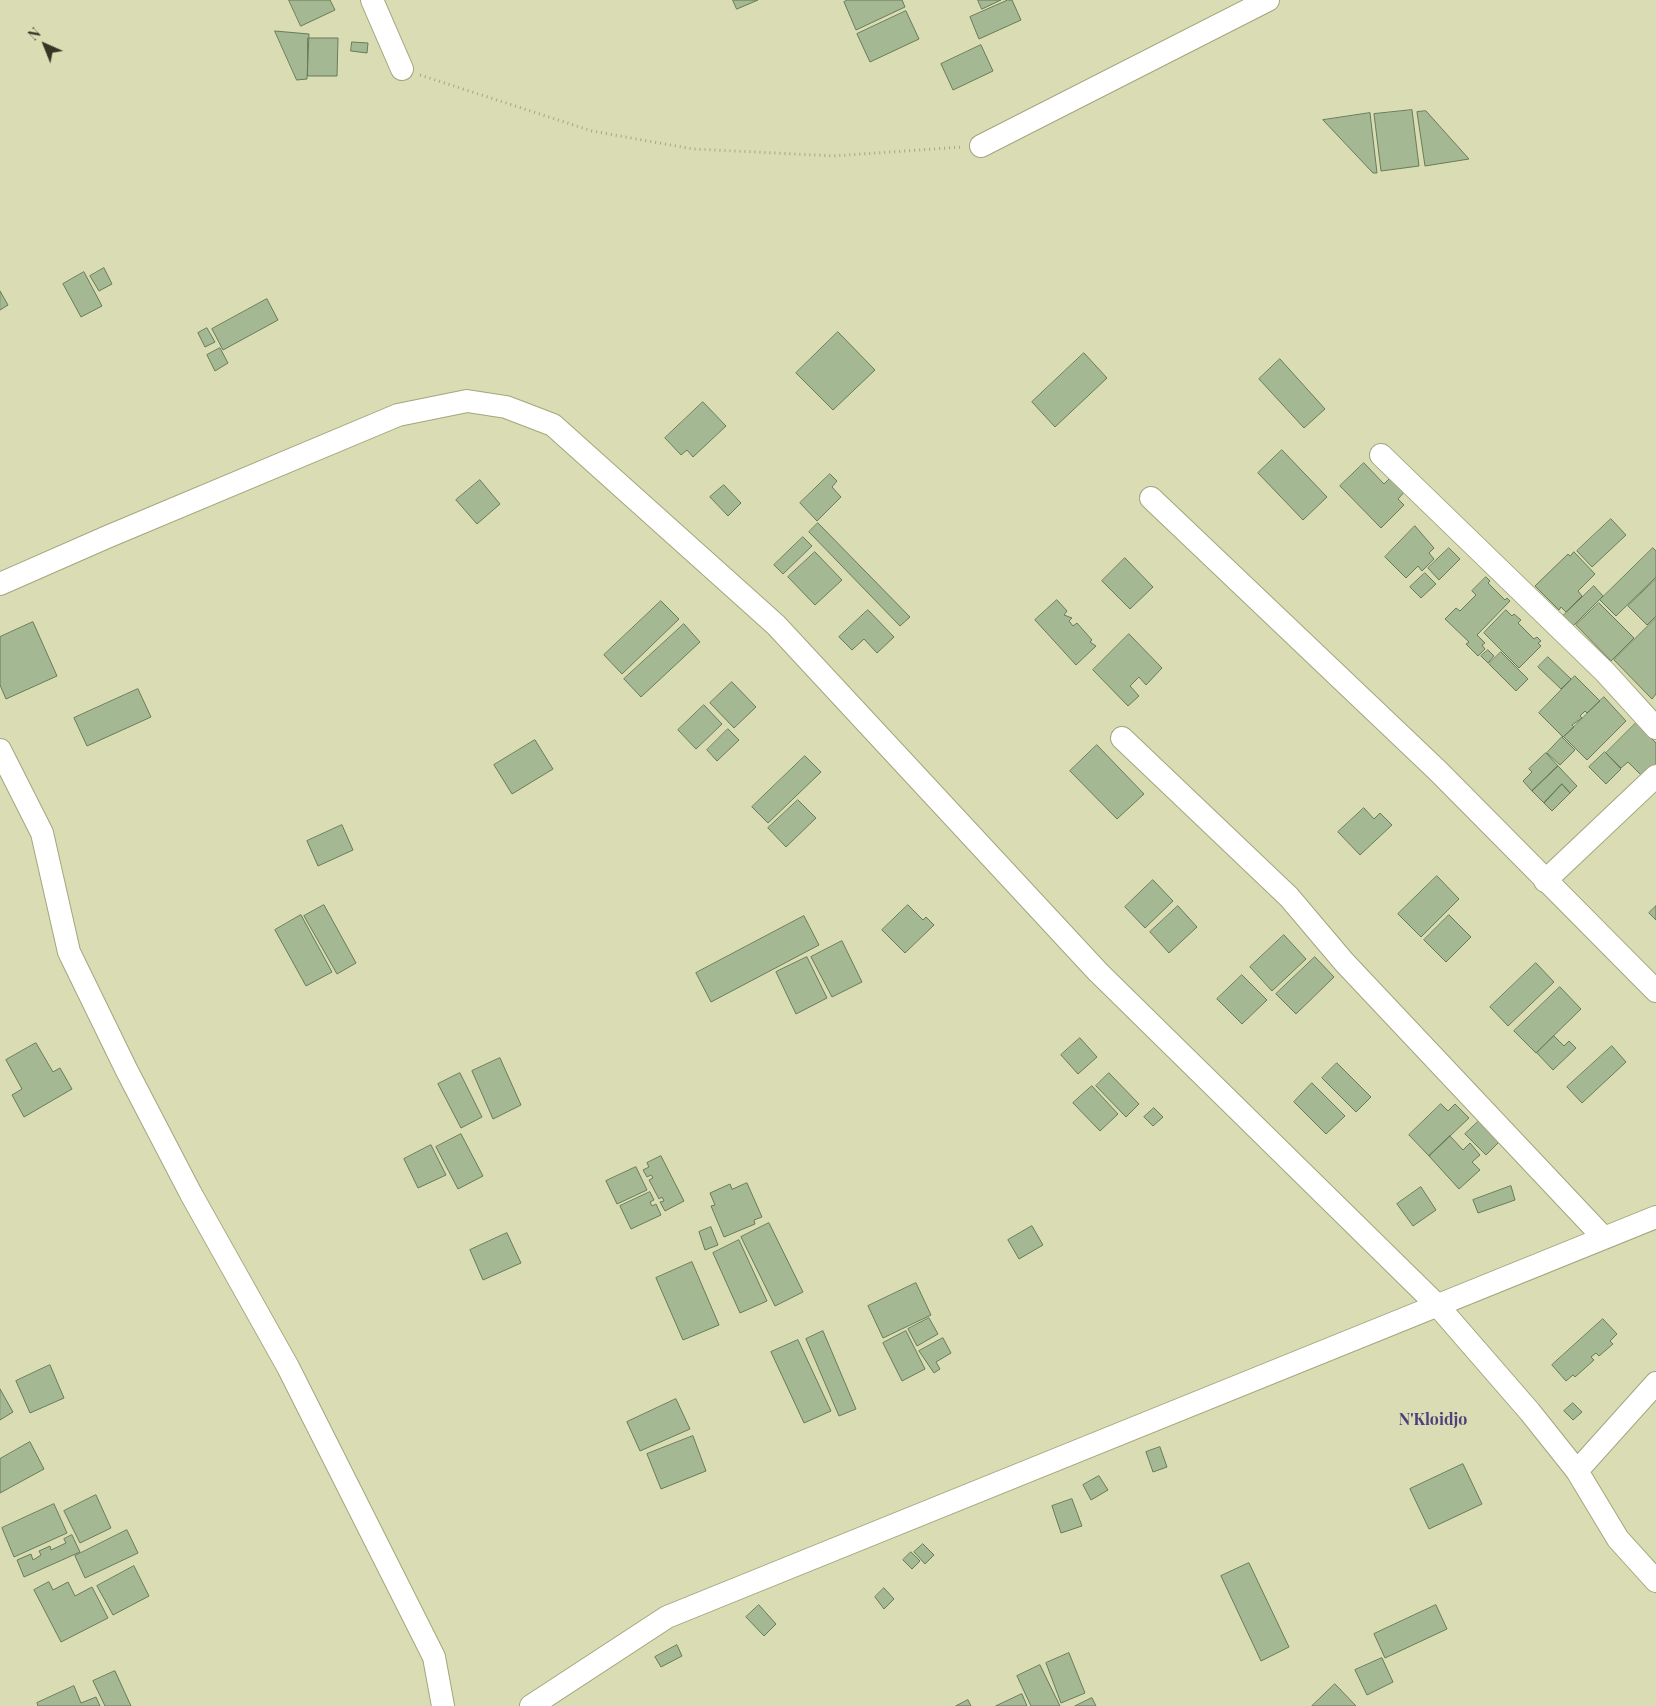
<!DOCTYPE html>
<html>
<head>
<meta charset="utf-8">
<style>
  body { margin:0 }
  #map { position:relative; width:1656px; height:1706px; overflow:hidden; background:#daddb3; font-family:"Playfair Display",serif }
  canvas { display:block }
  .north { position:absolute; left:20px; top:20px; width:50px; height:50px; -webkit-text-stroke:4px #daddb3; paint-order:stroke; rotate:316deg; font-size:14px; font-weight:700; line-height:20px; text-align:center; color:#353625 }
  .north::after { content:''; display:block; margin:auto; width:18px; height:22px; background:#353625; clip-path:polygon(50% 0,100% 100%,50% 72%,0 100%) }
</style>
</head>
<body>
<div id="map">
<canvas width="1656" height="1706"></canvas>
<div class="north">N</div>
</div>
<script>
const g = document.querySelector('canvas').getContext('2d');
g.lineJoin = 'round';
function fill(path, color) {
  g.fillStyle = color;
  g.fill(path, 'evenodd');
}
function strokePath(path, color, width, dash) {
  g.strokeStyle = color;
  g.lineWidth = width;
  g.lineCap = dash ? 'butt' : 'round';
  g.setLineDash(dash || []);
  g.stroke(path);
}
function label(font, color, halo, rows, align = 'center') {
  g.font = font + ' "Playfair Display",serif';
  g.lineWidth = 4;
  g.setLineDash([]);
  g.textBaseline = 'middle';
  g.strokeStyle = halo;
  g.fillStyle = color;
  for (const [text, x, y, turn = 0] of rows) {
    g.save();
    g.translate(x, y);
    g.rotate((+turn || 0) * Math.PI / 180);
    g.textAlign = isNaN(turn) ? turn : align;
    if (halo) g.strokeText(text, 0, 0);
    g.fillText(text, 0, 0);
    g.restore();
  }
}
const building = new Path2D(`
  M289,0H330L335,10L301,26Z
  M733,0H758L737,9Z
  M848,0H902L905,7L856,30L844,2Z
  M978,0H1001L982,9Z
  M1008,0H1012L1021,20L979,39L970,17Z
  M906,11L919,39L870,62L857,34Z
  M275,31L309,34L307,79L297,80Z
  M308,38H338L337,76H308Z
  M352,42L368,43L367,53L351,51Z
  M981,45L993,71L953,90L941,64Z
  M1412,110L1419,166L1381,171L1374,114Z
  M1426,111L1469,159L1425,166L1417,112Z
  M1370,113L1377,173H1373L1323,120Z
  M104,268L112,284L99,291L90,276Z
  M84,272L102,306L81,317L63,284Z
  M0,291L8,305L0,310Z
  M267,299L278,320L223,350L212,329Z
  M207,328L215,342L205,347L198,333Z
  M838,332L875,370L833,410L796,373Z
  M220,348L228,363L215,371L207,355Z
  M1084,353L1107,378L1055,427L1032,402Z
  M1280,359L1325,409L1304,428L1259,379Z
  M703,402L726,426L693,457L687,450L681,455L665,438Z
  M1282,450L1327,497L1303,520L1258,473Z
  M1364,463L1384,484L1391,477L1405,491L1398,499L1404,505L1381,528L1340,486Z
  M830,474L837,481L832,487L841,497L817,521L800,503Z
  M480,480L500,504L477,524L456,500Z
  M724,485L741,503L728,516L710,497Z
  M1611,519L1626,535L1592,567L1577,551Z
  M818,523L910,617L900,626L809,532Z
  M1415,526L1434,548L1429,553L1434,559L1422,571L1418,566L1406,578L1385,557Z
  M803,537L812,546L783,574L774,565Z
  M1449,548L1460,559L1439,580L1428,568Z
  M1653,548L1656,551V577L1616,616L1600,600Z
  M815,552L842,580L815,605L788,577Z
  M1574,552L1595,574L1578,591L1582,596L1566,612L1561,607L1559,610L1535,586L1568,554L1570,556Z
  M1125,558L1153,587L1130,609L1102,581Z
  M1425,573L1436,584L1421,598L1410,587Z
  M1486,577L1490,581L1488,583L1505,600L1507,598L1510,601L1477,635L1485,643L1482,645L1485,649L1478,656L1466,644L1469,642L1445,619L1456,608L1460,611L1476,595L1472,591Z
  M1656,579V616L1647,625L1628,606Z
  M1594,586L1603,596L1573,626L1563,616Z
  M1057,600L1067,611L1064,615L1072,618L1069,621L1073,626L1077,623L1092,640L1090,642L1096,646L1076,665L1035,620Z
  M661,601L679,619L622,674L604,655Z
  M1599,603L1634,638L1611,661L1576,625Z
  M868,610L894,637L877,653L864,639L852,650L839,637Z
  M1506,610L1512,616L1514,614L1521,620L1518,623L1534,639L1537,637L1541,641L1538,643L1541,646L1519,668L1484,633Z
  M1656,618V694L1652,699L1614,660Z
  M33,622L57,676L6,699L0,685V637Z
  M684,624L700,642L641,697L624,679Z
  M1129,634L1162,668L1146,685L1139,677L1130,686L1139,696L1128,706L1093,670Z
  M1488,650L1494,656L1488,663L1481,656Z
  M1501,652L1528,679L1516,691L1489,664Z
  M1548,657L1571,679L1561,689L1538,667Z
  M1575,676L1600,701L1587,713L1585,711L1580,716L1582,718L1572,725L1574,727L1563,737L1539,713Z
  M732,682L756,707L734,728L710,703Z
  M138,689L151,717L87,746L74,718Z
  M1604,697L1626,721L1587,760L1564,737Z
  M704,705L722,724L696,749L678,730Z
  M1636,723L1656,743V768L1645,779L1628,762L1621,768L1606,753Z
  M728,729L739,740L717,761L707,750Z
  M1562,737L1575,750L1560,765L1547,753Z
  M535,740L553,769L512,794L494,765Z
  M1097,745L1144,794L1117,819L1070,771Z
  M1605,752L1621,769L1606,784L1589,767Z
  M1546,753L1558,766L1532,791L1523,781L1532,772L1529,769Z
  M805,756L821,772L768,823L752,807Z
  M1558,766L1577,786L1570,793L1562,784L1544,803L1532,791Z
  M1562,784L1570,793L1552,811L1544,803Z
  M798,800L816,818L786,847L768,828Z
  M1364,808L1374,819L1380,813L1392,825L1360,855L1338,832Z
  M342,825L353,850L318,866L307,841Z
  M1437,876L1459,899L1421,937L1398,914Z
  M1153,880L1173,901L1145,928L1125,907Z
  M324,905L356,963L337,974L304,916Z
  M908,905L923,920L926,917L934,925L905,953L882,930Z
  M1178,906L1197,927L1169,953L1150,932Z
  M1656,906V920L1649,913Z
  M301,915L332,972L306,986L275,930Z
  M1449,915L1471,937L1446,962L1424,940Z
  M804,916L819,945L711,1002L696,973Z
  M1284,935L1306,959L1272,991L1250,967Z
  M842,941L862,982L832,997L811,957Z
  M807,957L827,998L796,1014L776,972Z
  M1315,957L1334,977L1296,1014L1276,994Z
  M1536,963L1554,982L1508,1026L1490,1007Z
  M1242,975L1267,1000L1242,1024L1217,999Z
  M1560,987L1581,1009L1536,1053L1514,1031Z
  M1554,1036L1564,1046L1569,1041L1576,1048L1553,1070L1537,1053Z
  M1080,1038L1097,1057L1078,1074L1061,1055Z
  M36,1043L53,1072L60,1068L72,1089L24,1117L12,1095L22,1089L6,1060Z
  M1612,1046L1626,1062L1582,1103L1567,1087Z
  M500,1058L521,1105L493,1119L472,1071Z
  M1337,1063L1371,1097L1356,1112L1322,1078Z
  M460,1073L482,1117L461,1128L438,1084Z
  M1109,1073L1139,1104L1126,1117L1096,1086Z
  M1312,1083L1345,1116L1326,1134L1294,1102Z
  M1092,1086L1118,1114L1100,1131L1073,1103Z
  M1441,1104L1448,1111L1455,1104L1469,1118L1429,1156L1409,1135Z
  M1154,1108L1163,1117L1153,1126L1144,1117Z
  M1479,1121L1499,1142L1486,1155L1465,1134Z
  M461,1134L483,1176L458,1189L436,1147Z
  M1450,1136L1463,1150L1470,1143L1480,1155L1472,1162L1480,1170L1459,1189L1429,1156Z
  M431,1145L446,1175L418,1188L404,1159Z
  M661,1156L684,1201L665,1211L660,1202L664,1201L662,1197L659,1199L649,1180L653,1178L651,1175L647,1177L643,1170L649,1167L647,1163Z
  M636,1167L647,1190L617,1204L606,1181Z
  M747,1183L762,1217L754,1220L755,1224L724,1237L711,1206L715,1205L710,1193L730,1184L732,1189Z
  M1511,1186L1515,1200L1478,1213L1473,1200Z
  M1421,1187L1436,1210L1413,1226L1397,1204Z
  M650,1192L654,1200L650,1202L652,1206L656,1204L661,1215L631,1229L620,1206Z
  M769,1223L803,1292L775,1306L741,1237Z
  M1032,1226L1043,1245L1019,1259L1008,1240Z
  M711,1227L718,1245L705,1250L699,1232Z
  M507,1233L521,1263L483,1280L470,1250Z
  M739,1240L767,1301L740,1313L713,1253Z
  M692,1262L719,1325L683,1340L656,1278Z
  M916,1283L931,1315L883,1338L868,1306Z
  M929,1318L938,1334L917,1346L908,1329Z
  M1603,1319L1617,1334L1610,1341L1613,1344L1599,1356L1596,1353L1591,1357L1594,1360L1575,1377L1573,1375L1566,1381L1552,1365Z
  M823,1331L856,1409L839,1416L806,1339Z
  M906,1331L925,1369L902,1381L883,1343Z
  M943,1338L951,1353L936,1362L940,1369L934,1373L919,1351Z
  M798,1340L831,1411L804,1423L771,1352Z
  M50,1365L64,1398L30,1413L16,1381Z
  M0,1389L13,1412L0,1420Z
  M676,1399L690,1429L640,1451L627,1422Z
  M1573,1403L1582,1412L1573,1420L1564,1411Z
  M693,1436L706,1471L661,1489L647,1454Z
  M30,1442L44,1469L0,1493V1459Z
  M1160,1447L1167,1467L1153,1472L1146,1452Z
  M1463,1464L1482,1504L1429,1529L1410,1489Z
  M1099,1476L1108,1490L1091,1500L1083,1485Z
  M96,1495L111,1528L80,1543L64,1511Z
  M1072,1499L1082,1526L1061,1533L1052,1506Z
  M54,1504L67,1533L14,1557L2,1528Z
  M127,1530L138,1553L85,1578L75,1556Z
  M72,1535L80,1552L24,1577L17,1560L31,1554L33,1560L41,1555L39,1551L50,1546L51,1550L66,1543L64,1539Z
  M923,1544L934,1555L925,1564L914,1552Z
  M911,1552L920,1561L912,1569L903,1560Z
  M1249,1563L1289,1647L1261,1661L1221,1576Z
  M134,1566L149,1596L113,1615L97,1586Z
  M49,1582L53,1590L68,1582L75,1596L92,1587L108,1618L61,1642L34,1590Z
  M884,1588L894,1599L884,1609L875,1597Z
  M759,1605L776,1624L764,1636L746,1617Z
  M1436,1605L1447,1629L1385,1658L1374,1634Z
  M677,1645L682,1656L661,1667L655,1657Z
  M1069,1653L1085,1693L1061,1703L1046,1663Z
  M1382,1658L1393,1682L1367,1695L1355,1670Z
  M1040,1665L1060,1706H1031L1017,1676Z
  M115,1671L131,1706H105L93,1681Z
  M1335,1684L1356,1706H1312Z
  M74,1686L81,1703L96,1697L100,1706H38L37,1703Z
  M1022,1694L1027,1706H996Z
  M1092,1698L1096,1706H1075Z
  M968,1700L971,1706H956Z`);
const path = new Path2D(`
  M420,75L592,131L693,149L833,156L962,147`);
const minor = new Path2D(`
  M372,0L402,69
  M981,146L1268,0
  M1381,455L1605,672L1656,728
  M1151,498L1438,771L1656,991
  M0,584L107,537L398,415L467,401L506,407L553,425L776,625L1098,972L1438,1306L1530,1412L1577,1471L1618,1539L1656,1581
  M1122,738L1289,897L1344,962L1604,1238
  M0,750L42,833L69,952L126,1069L191,1194L288,1367L434,1657L443,1706
  M1545,881L1656,776
  M1577,1471L1656,1383
  M531,1706L667,1617L1656,1217`);
const neighbourhoodNames = [
  ["N'Kloidjo",1433,1420]
];
fill(building, '#a4b893');
strokePath(building, '#687b58', 1);
strokePath(minor, '#a3a67d', 24);
strokePath(path, '#a4a684', 3, [1, 4]);
strokePath(minor, '#fff', 22);
label('bold 16px', '#4c407d', '#daddb3', neighbourhoodNames);
</script>
</body>
</html>
